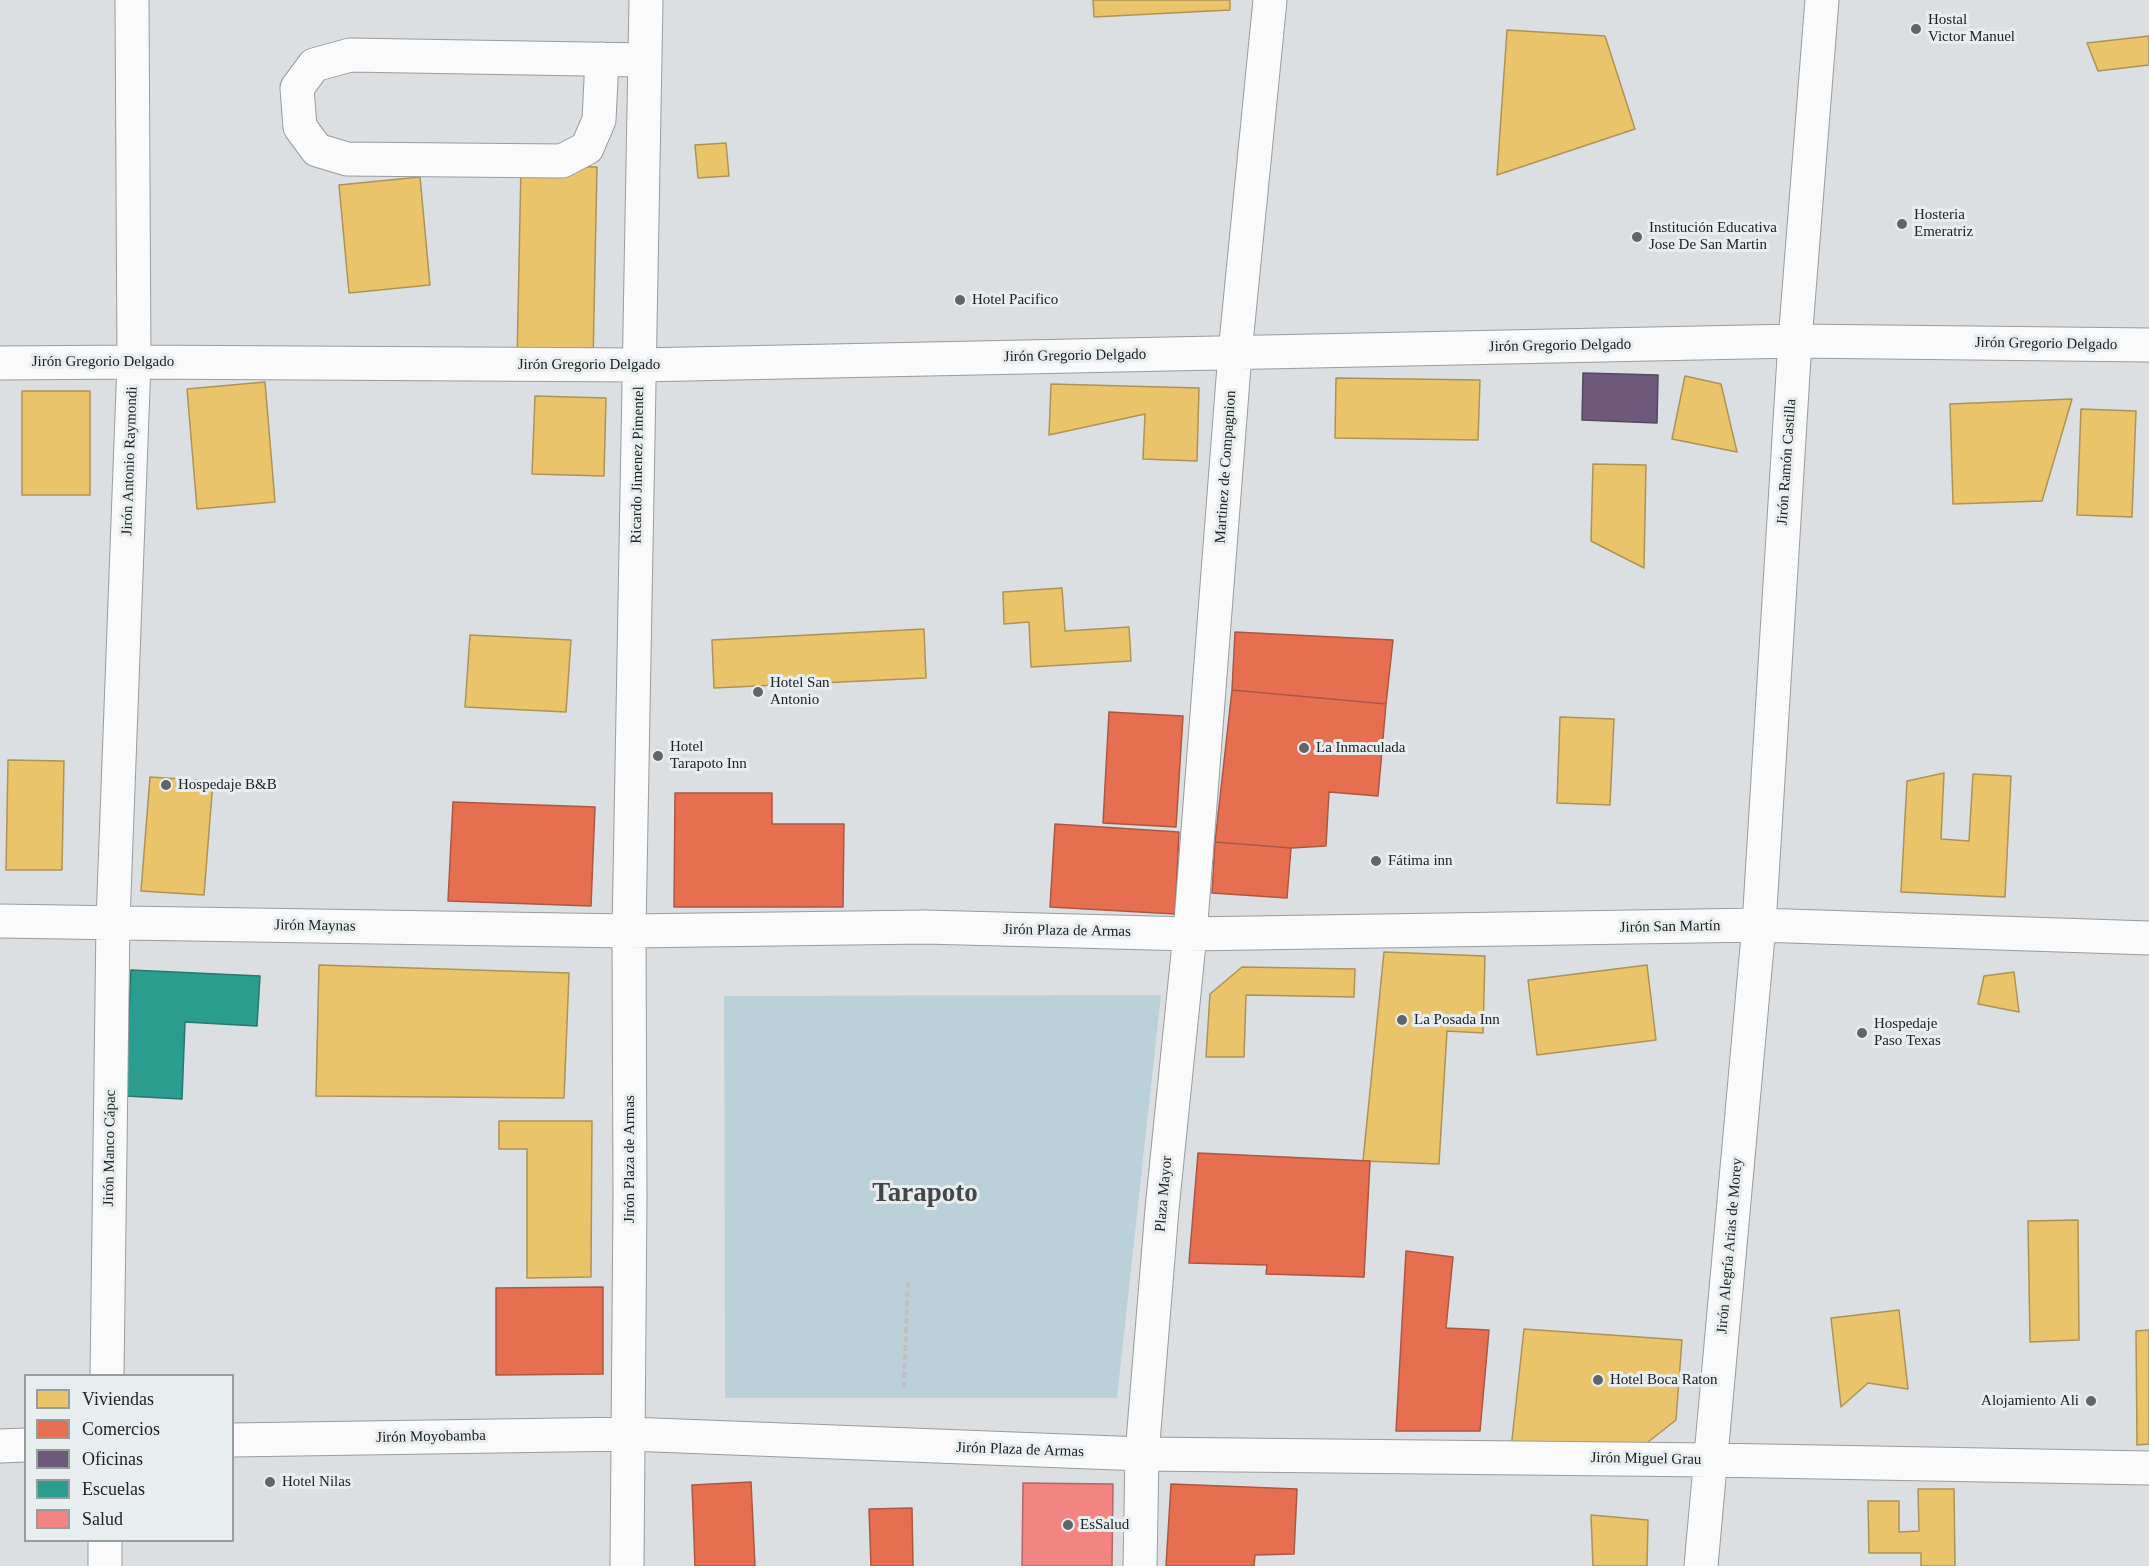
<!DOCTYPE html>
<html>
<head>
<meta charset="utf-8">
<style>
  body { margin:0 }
  #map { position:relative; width:2149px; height:1566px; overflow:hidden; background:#dcdfe1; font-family:Georgia,serif }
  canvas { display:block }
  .legend { position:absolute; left:24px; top:1374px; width:210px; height:168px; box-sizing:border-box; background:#e8edef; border:2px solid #989c9d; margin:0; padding:8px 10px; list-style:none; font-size:18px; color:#202223 }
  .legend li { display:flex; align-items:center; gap:12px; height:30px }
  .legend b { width:30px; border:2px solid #989c9d }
</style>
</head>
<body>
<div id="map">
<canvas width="2149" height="1566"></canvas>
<ul class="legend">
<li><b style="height:16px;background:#e9c46a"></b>Viviendas</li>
<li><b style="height:16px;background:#e76f51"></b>Comercios</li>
<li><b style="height:16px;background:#6d597a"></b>Oficinas</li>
<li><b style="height:16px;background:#2a9d8f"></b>Escuelas</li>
<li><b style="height:16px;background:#f28482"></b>Salud</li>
</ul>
</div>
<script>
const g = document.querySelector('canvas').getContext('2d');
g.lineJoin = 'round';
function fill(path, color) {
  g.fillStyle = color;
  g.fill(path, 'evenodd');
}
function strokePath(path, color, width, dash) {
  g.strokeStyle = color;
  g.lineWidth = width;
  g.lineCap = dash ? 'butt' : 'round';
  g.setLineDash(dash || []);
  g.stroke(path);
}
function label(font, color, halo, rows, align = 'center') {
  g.font = font + ' Georgia,serif';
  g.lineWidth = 6;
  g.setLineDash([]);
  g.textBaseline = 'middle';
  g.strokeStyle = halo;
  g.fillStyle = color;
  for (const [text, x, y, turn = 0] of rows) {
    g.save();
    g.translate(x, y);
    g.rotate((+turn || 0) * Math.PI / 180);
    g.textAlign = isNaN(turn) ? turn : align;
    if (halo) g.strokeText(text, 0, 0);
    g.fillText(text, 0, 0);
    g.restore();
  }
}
const green = new Path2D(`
  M1161,995L1117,1398H725L724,996Z`);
const homes = new Path2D(`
  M1093,0H1230V10L1094,17Z
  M1507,30L1605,36L1635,129L1497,175Z
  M2149,36V65L2098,71L2087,43Z
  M726,143L729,176L698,178L695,145Z
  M521,165L597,167L593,363L517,362Z
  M420,177L430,285L349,293L339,185Z
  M1685,376L1721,384L1737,452L1672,439Z
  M1336,378L1480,380L1478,440L1335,438Z
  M265,382L275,502L197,509L187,389Z
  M1051,384L1199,388L1197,461L1143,459L1145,414L1049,435Z
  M22,391H90V495H22Z
  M535,396L606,398L604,476L532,474Z
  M2072,399L2042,501L1953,504L1950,404Z
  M2081,409L2136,411L2132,517L2077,515Z
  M1593,464L1646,465L1644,568L1591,541Z
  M1062,588L1065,631L1129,627L1131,661L1031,667L1029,622L1004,624L1003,592Z
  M924,629L926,678L714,688L712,640Z
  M470,635L571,640L566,712L465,707Z
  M1560,717L1614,719L1610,805L1557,803Z
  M8,760L64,761L62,870H6Z
  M1944,773L1941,839L1969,841L1973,774L2011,776L2005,897L1901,892L1907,781Z
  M150,777L213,781L204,895L141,891Z
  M1384,952L1485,956L1483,1033L1447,1031L1439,1164L1363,1161Z
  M319,965L569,973L564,1098L316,1096Z
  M1647,965L1656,1040L1537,1055L1528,980Z
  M1242,967L1355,969L1354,997L1246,995L1244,1057H1206L1210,994Z
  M2014,972L2019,1012L1978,1004L1984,976Z
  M499,1121H592L591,1277L527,1278V1149H499Z
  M2078,1220L2079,1340L2030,1342L2028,1221Z
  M1899,1310L1908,1389L1868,1383L1841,1407L1831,1318Z
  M1524,1329L1682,1340L1676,1420L1638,1450L1511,1449Z
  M2149,1330V1444L2137,1445L2136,1331Z
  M1918,1489H1954L1955,1566H1921V1553H1869L1868,1501H1899V1532L1919,1531Z
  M1591,1515L1648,1520L1647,1566H1593Z`);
const shops = new Path2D(`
  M1235,632L1393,640L1386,704L1232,690Z
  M1232,690L1386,704L1378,796L1329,792L1326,846L1291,848L1215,842Z
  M1109,712L1183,716L1176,827L1103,823Z
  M675,793H772V824H844L843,907H674Z
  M453,802L595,807L591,906L448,901Z
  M1055,824L1179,832L1175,914L1050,907Z
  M1215,842L1291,848L1287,898L1212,893Z
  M1198,1153L1370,1161L1364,1277L1266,1274L1267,1265L1189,1263Z
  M1406,1251L1453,1257L1446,1328L1489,1330L1480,1431H1396Z
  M603,1287V1374L496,1375V1288Z
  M751,1482L755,1566H695L692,1485Z
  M1171,1484L1297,1489L1294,1554L1255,1555L1254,1566H1166Z
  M912,1508L913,1566H871L869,1509Z`);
const offices = new Path2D(`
  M1583,373L1658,375L1657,423L1582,420Z`);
const schools = new Path2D(`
  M131,970L260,976L257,1026L185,1022L182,1099L125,1096Z`);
const health = new Path2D(`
  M1023,1483L1113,1484L1112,1566H1022Z`);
const path = new Path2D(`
  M904,1387L908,1279`);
const minor = new Path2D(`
  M602,59L599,120L587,148L562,161L347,159L317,150L300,127L297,88L314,65L350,55L645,60
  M0,363L134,362L639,365L1795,341L2149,345
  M0,921L629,931L925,927L1190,934L1759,925L2149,938
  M107,1376L113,921L134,362L132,0
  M232,1440L629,1434L1142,1454L1711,1460L2149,1468
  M0,1446L26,1445
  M105,1566V1540
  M627,1566L630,1198L629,931L646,0
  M1140,1566L1142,1454L1162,1209L1190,934L1235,353L1270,0
  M1701,1566L1759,925L1795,341L1822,0`);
const markers = [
  [1916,29,6,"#626466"],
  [1902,224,6,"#626466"],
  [1637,237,6,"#626466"],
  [960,300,6,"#626466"],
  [758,692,6,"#626466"],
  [1304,748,6,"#626466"],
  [658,756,6,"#626466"],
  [166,785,6,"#626466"],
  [1376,861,6,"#626466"],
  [1402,1020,6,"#626466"],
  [1862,1033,6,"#626466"],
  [1598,1380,6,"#626466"],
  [2091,1401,6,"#626466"],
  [270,1482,6,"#626466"],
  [1068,1525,6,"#626466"]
];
const poiNames = [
  ["Hostal",1928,20],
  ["Victor Manuel",1928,37],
  ["Hosteria",1914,215],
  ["Emeratriz",1914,232],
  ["Institución Educativa",1649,228],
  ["Jose De San Martin",1649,245],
  ["Hotel Pacifico",972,300],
  ["Hotel San",770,683],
  ["Antonio",770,700],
  ["Hotel",670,747],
  ["Tarapoto Inn",670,764],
  ["La Inmaculada",1316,748],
  ["Hospedaje B&B",178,785],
  ["Fátima inn",1388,861],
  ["La Posada Inn",1414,1020],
  ["Hospedaje",1874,1024],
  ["Paso Texas",1874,1041],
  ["Hotel Boca Raton",1610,1380],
  ["Alojamiento Ali",2079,1401,"right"],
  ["Hotel Nilas",282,1482],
  ["EsSalud",1080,1525]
];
const streetNames = [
  ["Jirón Gregorio Delgado",2046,344,1],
  ["Jirón Gregorio Delgado",1560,346,-1],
  ["Jirón Gregorio Delgado",1075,356,-1],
  ["Jirón Gregorio Delgado",103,362],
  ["Jirón Gregorio Delgado",589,365],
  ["Jirón Antonio Raymondi",130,461,-88],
  ["Jirón Ramón Castilla",1787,462,-86],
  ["Ricardo Jimenez Pimentel",638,465,-89],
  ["Martinez de Compagnion",1226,467,-86],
  ["Jirón Maynas",315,926,1],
  ["Jirón San Martín",1670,927,-1],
  ["Jirón Plaza de Armas",1067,931,1],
  ["Jirón Manco Cápac",110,1148,-89],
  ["Jirón Plaza de Armas",630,1159,-90],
  ["Plaza Mayor",1164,1194,-85],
  ["Jirón Alegría Arias de Morey",1730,1246,-85],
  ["Jirón Moyobamba",431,1437,-1],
  ["Jirón Plaza de Armas",1020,1450,2],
  ["Jirón Miguel Grau",1646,1459,1]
];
const townNames = [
  ["Tarapoto",925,1194]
];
fill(green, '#bbd1da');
fill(homes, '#e9c46a');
strokePath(homes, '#ad9355', 1.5);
fill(shops, '#e76f51');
strokePath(shops, '#ab5843', 1.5);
fill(offices, '#6d597a');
strokePath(offices, '#564860', 1.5);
fill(schools, '#2a9d8f');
strokePath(schools, '#27786f', 1.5);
fill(health, '#f28482');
strokePath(health, '#b36766', 1.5);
strokePath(minor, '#999b9d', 35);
strokePath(path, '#c0c0c0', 4, [6, 3]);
strokePath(minor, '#fafafa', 33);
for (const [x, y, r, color] of markers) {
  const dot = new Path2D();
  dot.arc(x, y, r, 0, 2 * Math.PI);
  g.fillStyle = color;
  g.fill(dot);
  strokePath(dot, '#e8edef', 2);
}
label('15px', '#202223', '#e8edef', poiNames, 'left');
label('15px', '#202223', '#e8edef', streetNames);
label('bold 27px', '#424648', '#e8edef', townNames);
</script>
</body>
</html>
